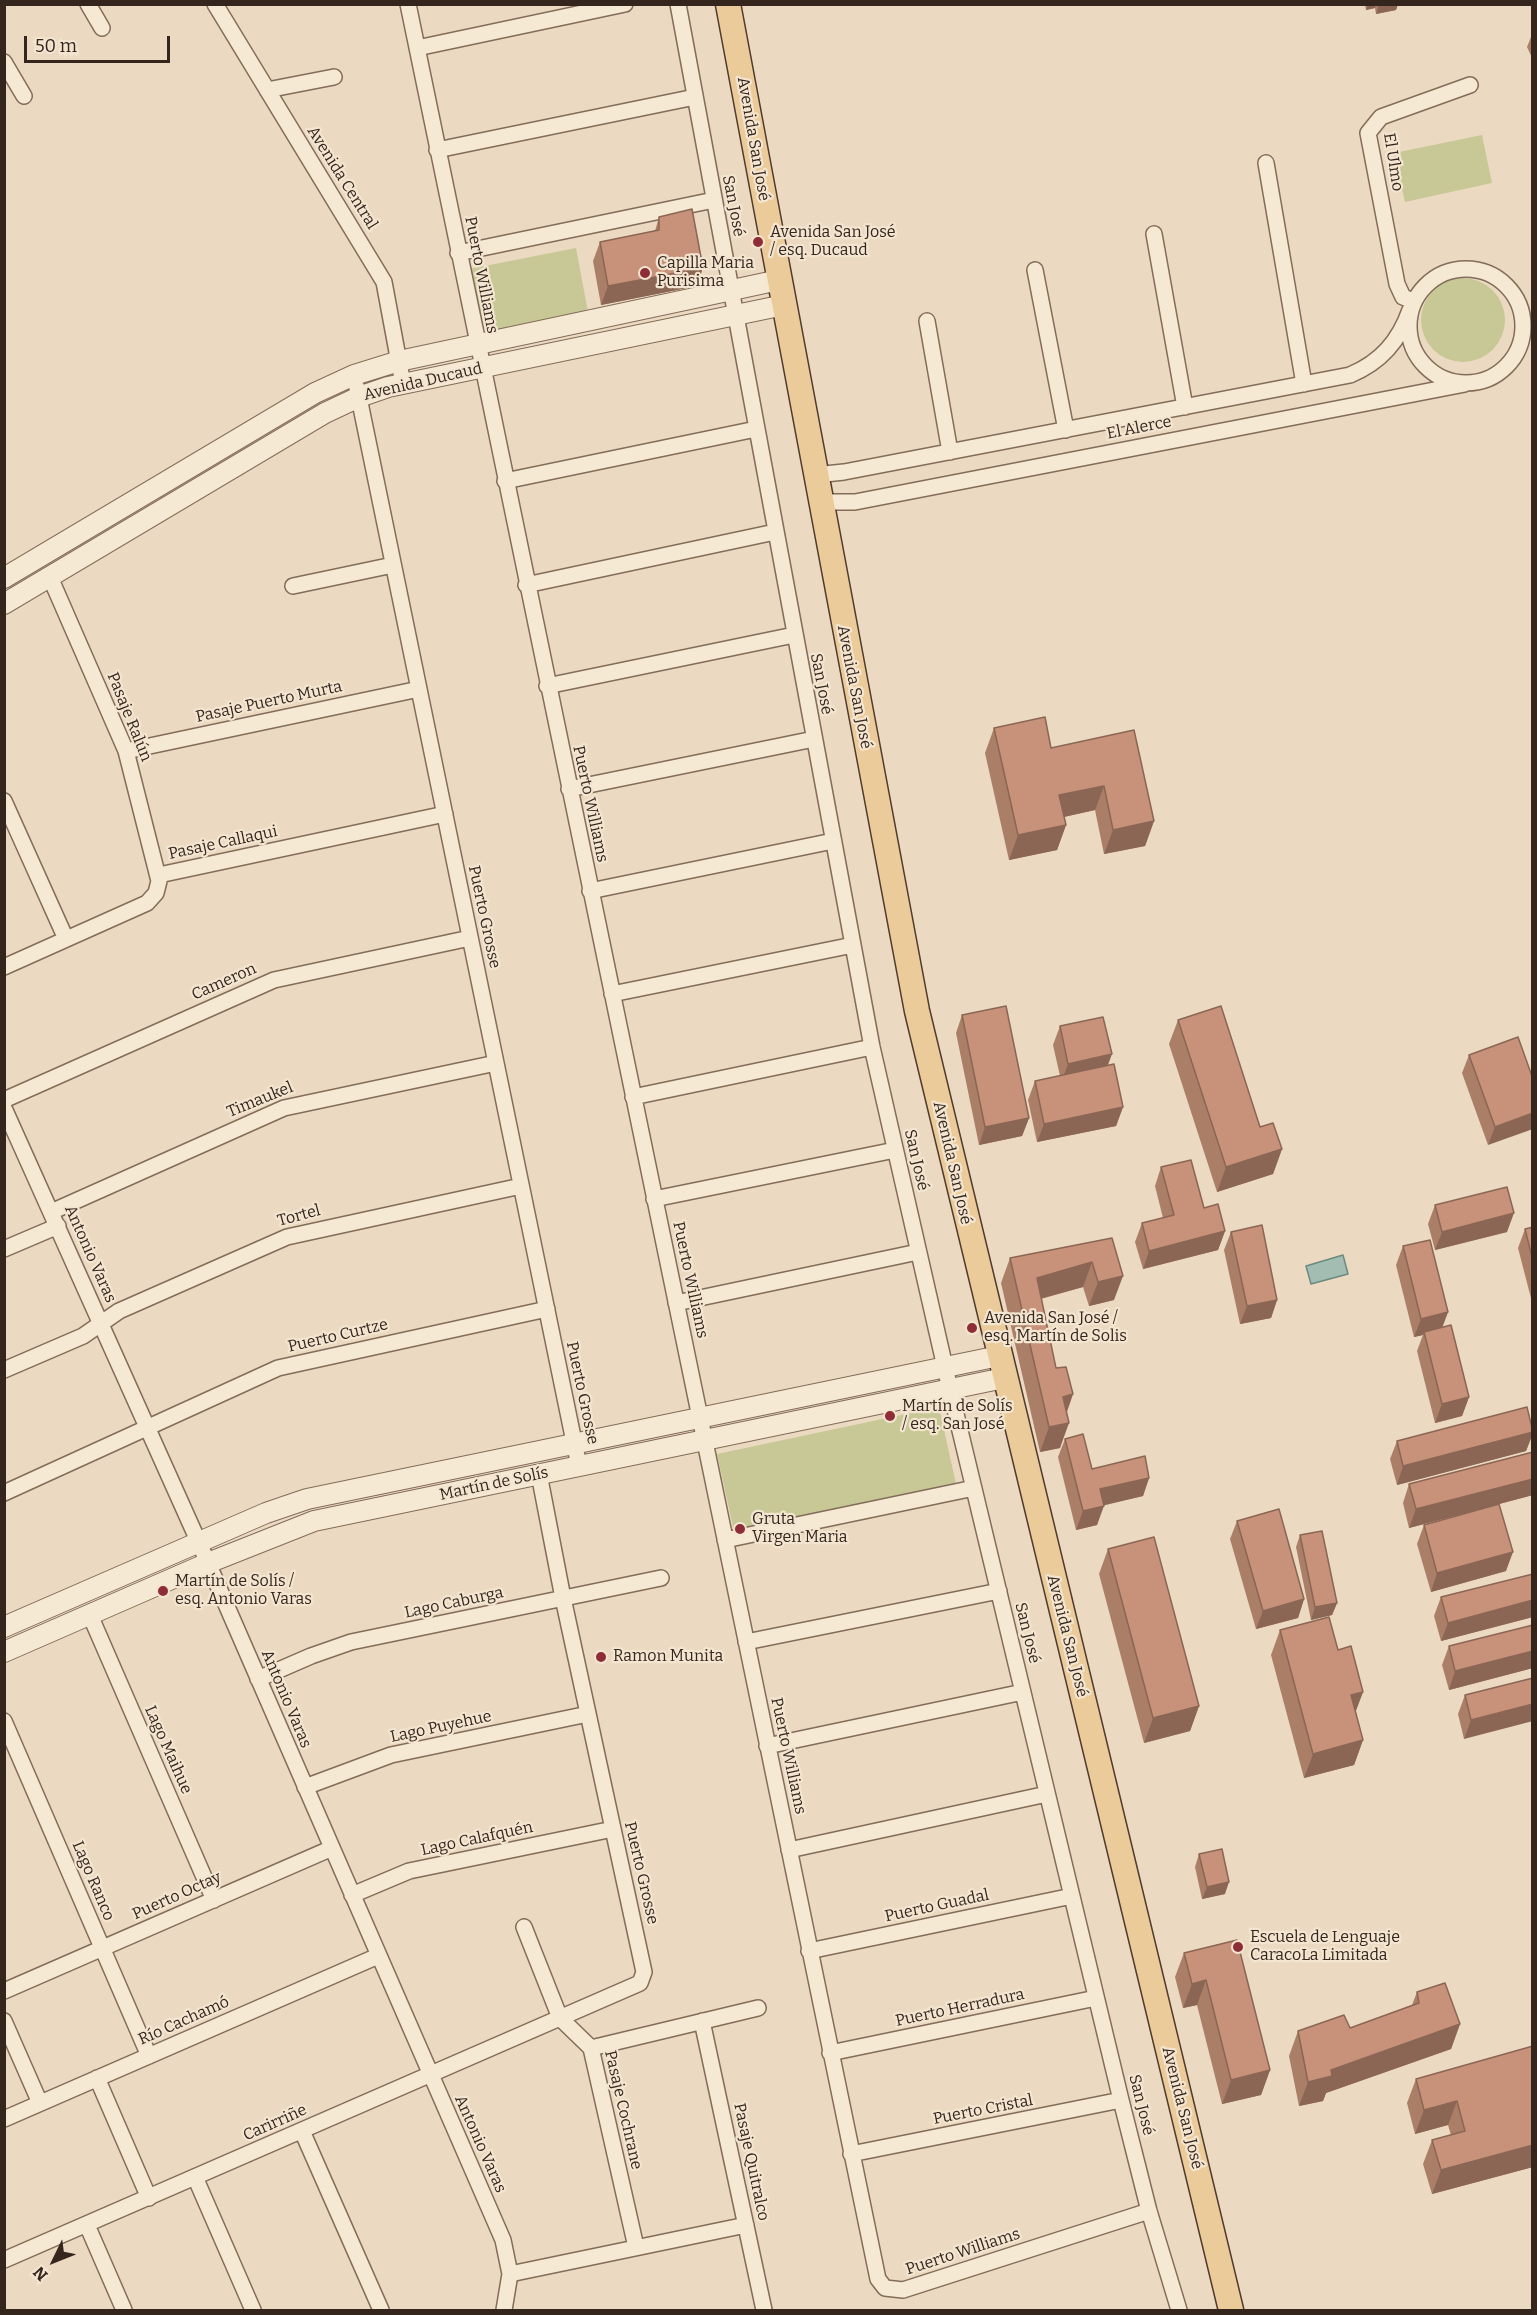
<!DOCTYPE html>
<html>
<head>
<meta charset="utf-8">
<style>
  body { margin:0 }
  #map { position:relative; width:1537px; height:2315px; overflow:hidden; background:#ebdac1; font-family:Bitter,serif }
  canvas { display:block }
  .frame { position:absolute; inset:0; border:6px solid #34261d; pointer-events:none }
  .north { position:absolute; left:24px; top:2231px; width:60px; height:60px; -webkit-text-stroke:4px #f3e5d0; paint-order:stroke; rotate:227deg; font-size:16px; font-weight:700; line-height:24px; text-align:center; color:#34261d }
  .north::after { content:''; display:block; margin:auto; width:21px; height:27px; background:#34261d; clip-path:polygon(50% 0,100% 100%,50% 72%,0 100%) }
  .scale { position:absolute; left:24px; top:36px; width:146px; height:27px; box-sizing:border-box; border:3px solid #34261d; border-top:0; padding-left:8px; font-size:18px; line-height:21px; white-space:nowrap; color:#34261d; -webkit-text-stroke:4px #f3e5d0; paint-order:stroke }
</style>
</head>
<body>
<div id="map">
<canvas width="1537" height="2315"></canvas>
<div class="frame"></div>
<div class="north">N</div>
<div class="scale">50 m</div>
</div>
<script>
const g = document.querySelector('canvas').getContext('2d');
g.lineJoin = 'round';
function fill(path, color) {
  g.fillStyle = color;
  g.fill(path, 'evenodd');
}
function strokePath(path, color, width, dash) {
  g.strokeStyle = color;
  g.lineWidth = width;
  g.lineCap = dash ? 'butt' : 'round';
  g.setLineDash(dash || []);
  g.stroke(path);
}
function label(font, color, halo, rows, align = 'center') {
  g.font = font + ' Bitter,serif';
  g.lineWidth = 4.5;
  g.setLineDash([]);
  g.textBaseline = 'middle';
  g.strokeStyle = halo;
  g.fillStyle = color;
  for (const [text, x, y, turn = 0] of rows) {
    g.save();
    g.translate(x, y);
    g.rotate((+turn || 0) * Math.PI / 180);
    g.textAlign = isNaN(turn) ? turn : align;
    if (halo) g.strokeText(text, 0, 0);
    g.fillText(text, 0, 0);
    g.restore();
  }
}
const green = new Path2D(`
  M1482,135L1492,183L1405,202L1394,153Z
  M576,248L588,312L477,334L464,270Z
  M1421 320a42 42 0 1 1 84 0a42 42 0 1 1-84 0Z
  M939,1407L956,1484L734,1531L717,1454Z`);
const water = new Path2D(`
  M1343,1255L1348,1274L1311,1284L1306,1266Z`);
const minor = new Path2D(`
  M88,4L102,28
  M215,4L384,282L403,384
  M408,4L878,2279L885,2288L903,2290L1149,2211
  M678,4L872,1047L950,1389L1121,2100L1149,2211L1179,2310
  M417,48L625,4
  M4,62L24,96
  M267,90L334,77
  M437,150L695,97
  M1266,163L1304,384
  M1154,234L1185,407
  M458,253L714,200
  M1409 326a57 57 0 1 1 114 0a57 57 0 1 1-114 0Z
  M1035,270L1066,430
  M1413,301L1403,297L1397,284L1368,133L1381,117L1470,85
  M927,321L950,452
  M357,388L579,1466
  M815,475L844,472L1350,375C1381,362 1399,341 1410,310
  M505,481L756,429
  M820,502H855L1465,384
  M526,585L775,532
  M293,586L393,565
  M547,686L794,635
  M126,751L419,689
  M569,789L814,739
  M4,801L66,939
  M159,875L445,814
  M590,891L833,841
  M4,967L147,903L156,893L159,881L126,751L50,577
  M612,994L853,945
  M633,1097L872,1047
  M4,1100L274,980L470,938
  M4,1108L208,1563L503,2240L510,2274L504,2310
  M654,1199L895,1150
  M51,1212L284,1108L496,1063
  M4,1249L58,1226
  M676,1303L918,1252
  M4,1370L83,1336L119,1311L287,1237L521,1186
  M4,1493L278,1368L547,1309
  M725,1540L974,1488
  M90,1615L214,1900
  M746,1642L999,1591
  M258,1679L311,1656L351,1642L661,1578
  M4,1721L149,2056
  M767,1746L1023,1692
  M305,1787L391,1755L588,1714
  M789,1850L1047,1794
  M352,1895L409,1871L613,1829
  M524,1927L560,2018L591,2048L636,2247
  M809,1951L1072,1896
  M4,1991L332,1848
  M4,2021L40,2103
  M702,2021L764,2310
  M591,2048L758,2008
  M830,2053L1096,1998
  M97,2078L149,2198
  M4,2119L378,1956
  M302,2131L381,2310
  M851,2154L1121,2100
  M195,2177L253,2310
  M87,2225L124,2310
  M4,2260L640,1983L644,1972L563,1598L539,1474
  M510,2274L746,2225`);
const tertiary = new Path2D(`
  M4,578L315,393L354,375L399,361L779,280
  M4,604L325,413L359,397L388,387L784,305
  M4,1627L266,1513L307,1499L999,1356
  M4,1652L208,1563L314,1521L1004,1378`);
const primary = new Path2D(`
  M728,4L917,1011L1231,2310`);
const wall = new Path2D(`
  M1365,4H1398L1396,10L1376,14L1375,8L1366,10Z
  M1533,32V60L1527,47Z
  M659,217L697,286L601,305L593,261L600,242L655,231Z
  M994,728L1051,748L1154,821L1145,846L1104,854L1095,810L1064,817L1066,825L1057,850L1009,860L985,753Z
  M962,1015L1029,1118L1022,1136L979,1145L956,1033Z
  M1178,1020L1260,1127L1282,1149L1273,1174L1217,1192L1169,1044Z
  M1060,1026L1107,1066L1123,1107L1116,1126L1037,1142L1028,1100L1035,1081L1060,1076L1053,1045Z
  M1469,1055L1533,1079L1488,1145L1462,1073Z
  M1161,1167L1225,1231L1218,1250L1143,1269L1135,1242L1142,1223L1163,1218L1155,1186Z
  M1435,1205L1507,1232L1435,1250L1428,1224Z
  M1533,1227V1306L1518,1248L1525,1229Z
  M1231,1232L1277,1300L1271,1318L1240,1324L1224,1250Z
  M1112,1238L1114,1300L1089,1306L1083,1287L1041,1299L1056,1368L1073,1394L1067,1412L1060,1448L1040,1452L1001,1283L1010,1258Z
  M1403,1246L1448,1312L1442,1327L1469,1397L1462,1416L1435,1423L1417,1351L1423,1335L1414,1337L1396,1265Z
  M1533,1429V1434L1526,1451L1397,1485L1390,1459L1397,1441Z
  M1065,1439L1092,1469L1149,1478L1143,1496L1103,1505L1097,1525L1076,1530L1058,1457Z
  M1533,1452V1495L1409,1528L1403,1503L1409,1484Z
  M1237,1521L1304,1599L1298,1618L1256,1629L1230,1539Z
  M1424,1525L1506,1571L1431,1592L1417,1544Z
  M1300,1535L1337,1603L1332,1615L1311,1620L1296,1547Z
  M1108,1549L1199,1706L1190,1731L1144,1743L1099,1574Z
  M1533,1574V1617L1441,1641L1434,1616L1441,1597Z
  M1533,1625V1668L1449,1690L1442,1665L1449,1646Z
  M1280,1630L1338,1650L1363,1692L1355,1712L1363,1740L1354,1765L1304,1778L1271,1655Z
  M1533,1678L1464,1739L1458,1714L1465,1695Z
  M1199,1854L1225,1894L1202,1899L1195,1867Z
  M1237,1940L1270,2070L1261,2095L1222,2104L1197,2005L1183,2008L1175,1977L1184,1953Z
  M1417,1992L1460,2024L1451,2049L1326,2093L1323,2101L1299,2106L1289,2056L1298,2031L1350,2028L1412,2005Z
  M1533,2046V2167L1432,2194L1423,2164L1432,2140L1451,2135L1448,2125L1415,2134L1407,2103L1416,2079Z`);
const shadedWall = new Path2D(`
  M1368,4H1376L1375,8L1366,10Z
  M1379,4H1398L1396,10L1376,14Z
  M703,268L697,286L601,305L608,286Z
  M1104,786L1095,810L1050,820L1059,795Z
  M1154,821L1145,846L1104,854L1113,830Z
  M1066,825L1057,850L1009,860L1018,835Z
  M1112,1054L1105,1073L1061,1083L1068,1064Z
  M1123,1107L1116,1126L1037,1142L1044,1124Z
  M1533,1113V1129L1488,1145L1495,1127Z
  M1029,1118L1022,1136L979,1145L985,1127Z
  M1282,1149L1273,1174L1217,1192L1226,1167Z
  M1514,1213L1507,1232L1435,1250L1442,1232Z
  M1225,1231L1218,1250L1143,1269L1149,1251Z
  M1092,1262L1083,1287L1028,1302L1037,1278Z
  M1123,1276L1114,1300L1089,1306L1098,1282Z
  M1277,1300L1271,1318L1240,1324L1247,1306Z
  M1448,1312L1441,1331L1424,1332L1423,1335L1414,1337L1421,1319Z
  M1073,1394L1064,1419L1063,1397Z
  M1469,1397L1462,1416L1435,1423L1442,1404Z
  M1069,1423L1060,1448L1040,1452L1049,1427Z
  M1533,1432L1526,1451L1397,1485L1403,1466Z
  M1149,1478L1143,1496L1093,1508L1100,1489Z
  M1533,1479V1495L1409,1528L1416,1509Z
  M1104,1506L1097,1525L1076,1530L1083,1511Z
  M1513,1552L1506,1571L1431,1592L1437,1573Z
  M1304,1599L1298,1618L1256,1629L1263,1611Z
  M1533,1600V1617L1441,1641L1448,1623Z
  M1337,1603L1332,1615L1311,1620L1315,1607Z
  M1533,1651V1668L1449,1690L1455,1671Z
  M1363,1692L1354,1716L1351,1695Z
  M1533,1704V1721L1464,1739L1471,1720Z
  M1199,1706L1190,1731L1144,1743L1153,1718Z
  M1363,1740L1354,1765L1304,1778L1313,1754Z
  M1229,1882L1225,1894L1202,1899L1207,1887Z
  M1206,1980L1197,2005L1183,2008L1192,1984Z
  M1460,2024L1451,2049L1326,2093L1323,2101L1299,2106L1308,2082L1331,2070Z
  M1270,2070L1261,2095L1222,2104L1231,2080Z
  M1457,2101L1448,2125L1415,2134L1424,2110Z
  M1533,2145V2167L1432,2194L1441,2170Z`);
const building = new Path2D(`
  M692,209L703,268L608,286L600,242L659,230V217Z
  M1045,717L1051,748L1134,730L1154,821L1113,830L1104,786L1059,795L1066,825L1018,835L994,728Z
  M1006,1006L1029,1118L985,1127L962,1015Z
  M1221,1006L1260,1127L1273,1123L1282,1149L1226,1167L1178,1020Z
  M1103,1017L1112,1054L1068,1064L1060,1026Z
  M1518,1037L1533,1079V1113L1495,1127L1469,1055Z
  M1114,1064L1123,1107L1044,1124L1035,1081Z
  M1191,1160L1204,1208L1218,1204L1225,1231L1149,1251L1142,1223L1174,1215L1161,1167Z
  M1507,1187L1514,1213L1442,1232L1435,1205Z
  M1262,1225L1277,1300L1247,1306L1231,1232Z
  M1533,1227V1261L1525,1229Z
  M1112,1238L1123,1276L1098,1282L1092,1262L1037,1278L1056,1368L1066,1367L1073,1394L1063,1397L1069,1423L1049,1427L1010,1258Z
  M1430,1240L1448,1312L1421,1319L1403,1246Z
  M1451,1325L1469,1397L1442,1404L1424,1332Z
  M1527,1407L1533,1432L1403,1466L1397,1441Z
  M1083,1434L1092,1469L1145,1456L1149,1478L1100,1489L1104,1506L1083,1511L1065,1439Z
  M1533,1452V1479L1416,1509L1409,1484Z
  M1499,1504L1513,1552L1437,1573L1424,1525Z
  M1279,1509L1304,1599L1263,1611L1237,1521Z
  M1322,1531L1337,1603L1315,1607L1300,1535Z
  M1154,1537L1199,1706L1153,1718L1108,1549Z
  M1533,1574V1600L1448,1623L1441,1597Z
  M1329,1617L1338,1650L1351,1646L1363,1692L1351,1695L1363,1740L1313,1754L1280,1630Z
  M1533,1625V1651L1455,1671L1449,1646Z
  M1533,1678V1704L1471,1720L1465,1695Z
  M1222,1849L1229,1882L1207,1887L1199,1854Z
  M1237,1940L1270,2070L1231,2080L1206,1980L1192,1984L1184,1953Z
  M1445,1983L1460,2024L1331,2070L1332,2076L1308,2082L1298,2031L1344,2015L1350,2028L1419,2003L1417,1992Z
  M1533,2046V2145L1441,2170L1432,2140L1465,2131L1457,2101L1424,2110L1416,2079Z`);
const markers = [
  [758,242,6,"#8e2d38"],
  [645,273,6,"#8e2d38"],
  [972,1328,6,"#8e2d38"],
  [890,1416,6,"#8e2d38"],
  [740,1529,6,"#8e2d38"],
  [163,1591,6,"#8e2d38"],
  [601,1657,6,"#8e2d38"],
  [1238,1947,6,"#8e2d38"]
];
const streetNames = [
  ["Avenida San José",753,139,80],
  ["El Ulmo",1393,162,81],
  ["Avenida Central",342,178,58],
  ["San José",733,206,79],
  ["Puerto Williams",481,275,79],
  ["Avenida Ducaud",423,382,-13],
  ["El Alerce",1139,428,-11],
  ["San José",821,684,79],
  ["Avenida San José",854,687,79],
  ["Pasaje Puerto Murta",269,702,-12],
  ["Pasaje Ralún",129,717,68],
  ["Puerto Williams",590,804,78],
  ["Pasaje Callaqui",223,843,-12],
  ["Puerto Grosse",484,917,78],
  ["Cameron",224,982,-24],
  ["Timaukel",260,1100,-22],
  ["San José",916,1160,77],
  ["Avenida San José",952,1163,77],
  ["Tortel",299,1216,-15],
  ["Antonio Varas",90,1254,66],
  ["Puerto Williams",690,1280,78],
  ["Puerto Curtze",338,1336,-13],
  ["Puerto Grosse",582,1393,78],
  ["Martín de Solís",494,1484,-12],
  ["Lago Caburga",454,1603,-12],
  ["San José",1027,1633,76],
  ["Avenida San José",1067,1636,76],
  ["Antonio Varas",286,1699,67],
  ["Lago Puyehue",441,1727,-12],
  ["Lago Maihue",168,1750,66],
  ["Puerto Williams",788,1756,78],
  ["Lago Calafquén",477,1839,-12],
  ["Puerto Grosse",641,1873,77],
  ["Lago Ranco",93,1881,67],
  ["Puerto Octay",177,1896,-24],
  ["Puerto Guadal",937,1906,-12],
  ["Puerto Herradura",960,2008,-12],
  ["Río Cachamó",184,2021,-24],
  ["San José",1141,2105,76],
  ["Avenida San José",1182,2108,76],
  ["Pasaje Cochrane",623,2110,77],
  ["Puerto Cristal",983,2110,-11],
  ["Carirriñe",275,2123,-24],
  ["Antonio Varas",480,2144,66],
  ["Pasaje Quitralco",751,2162,78],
  ["Puerto Williams",963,2252,-18]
];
const poiNames = [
  ["Avenida San José",770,233],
  ["/ esq. Ducaud",770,251],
  ["Capilla Maria",657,264],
  ["Purisima",657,282],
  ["Avenida San José /",984,1319],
  ["esq. Martín de Solis",984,1337],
  ["Martín de Solís",902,1407],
  ["/ esq. San José",902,1425],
  ["Gruta",752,1520],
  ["Virgen Maria",752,1538],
  ["Martín de Solís /",175,1582],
  ["esq. Antonio Varas",175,1600],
  ["Ramon Munita",613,1657],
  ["Escuela de Lenguaje",1250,1938],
  ["CaracoLa Limitada",1250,1956]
];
fill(green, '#c7c896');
fill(water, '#a3bdb3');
strokePath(water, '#6b8a80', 1.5);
strokePath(minor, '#836c5a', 18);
strokePath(tertiary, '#836c5a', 22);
strokePath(primary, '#513b2e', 27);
strokePath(minor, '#f6e9d3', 15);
strokePath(tertiary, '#f6e9d3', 20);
strokePath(primary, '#eccb9a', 24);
fill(wall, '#ab7e68');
fill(shadedWall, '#8b6655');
fill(building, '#c79279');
strokePath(building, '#8b6655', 1.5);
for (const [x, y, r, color] of markers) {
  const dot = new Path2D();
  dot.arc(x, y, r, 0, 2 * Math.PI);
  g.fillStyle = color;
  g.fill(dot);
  strokePath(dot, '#f3e5d0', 2);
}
label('16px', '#34261d', '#f3e5d0', streetNames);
label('16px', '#34261d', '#f3e5d0', poiNames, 'left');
</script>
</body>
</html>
